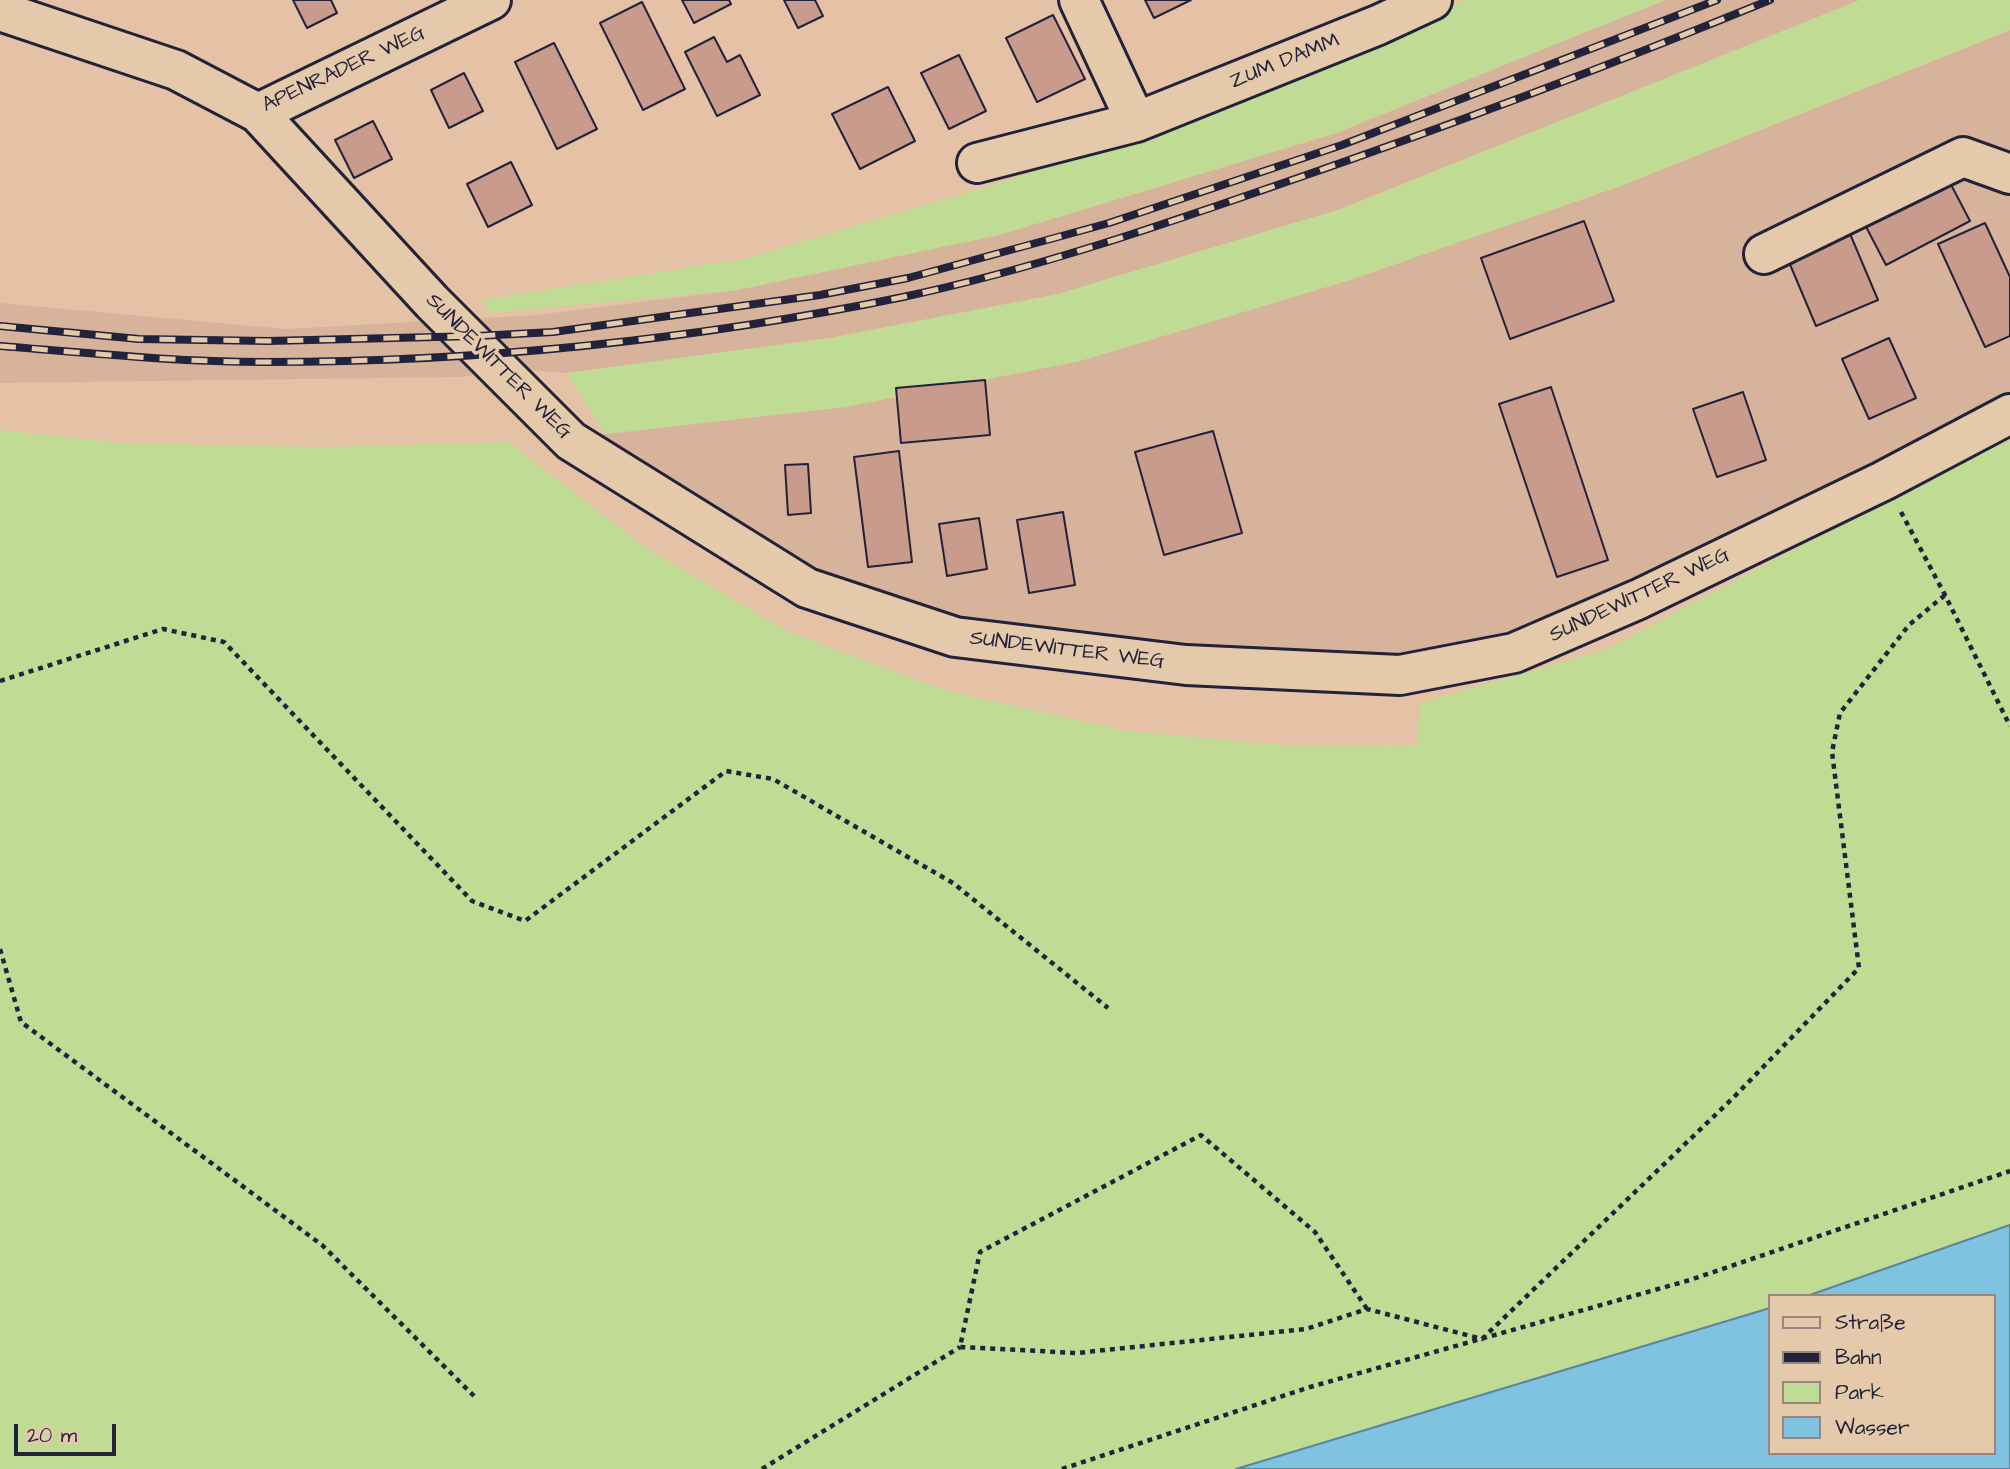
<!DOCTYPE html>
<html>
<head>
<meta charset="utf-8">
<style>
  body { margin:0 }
  #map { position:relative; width:2010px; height:1469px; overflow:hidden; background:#e5c2a6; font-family:"Architects Daughter",sans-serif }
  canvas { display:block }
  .legend { position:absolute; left:1768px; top:1294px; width:228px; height:161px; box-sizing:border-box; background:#e4c9ab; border:2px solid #96867e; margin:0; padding:9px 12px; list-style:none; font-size:21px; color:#22223b }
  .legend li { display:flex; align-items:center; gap:14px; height:35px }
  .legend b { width:35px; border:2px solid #96867e }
  .scale { position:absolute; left:14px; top:1424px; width:102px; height:32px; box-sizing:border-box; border:4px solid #22223b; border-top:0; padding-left:9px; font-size:21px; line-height:24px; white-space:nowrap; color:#22223b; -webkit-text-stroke:5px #e4c9ab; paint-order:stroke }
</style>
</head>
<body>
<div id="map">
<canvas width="2010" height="1469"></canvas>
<ul class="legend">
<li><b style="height:9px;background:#e4c9ab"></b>Straße</li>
<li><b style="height:9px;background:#22223b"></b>Bahn</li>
<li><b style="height:19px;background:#c0db93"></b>Park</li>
<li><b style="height:19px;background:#7fc3e0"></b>Wasser</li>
</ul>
<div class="scale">20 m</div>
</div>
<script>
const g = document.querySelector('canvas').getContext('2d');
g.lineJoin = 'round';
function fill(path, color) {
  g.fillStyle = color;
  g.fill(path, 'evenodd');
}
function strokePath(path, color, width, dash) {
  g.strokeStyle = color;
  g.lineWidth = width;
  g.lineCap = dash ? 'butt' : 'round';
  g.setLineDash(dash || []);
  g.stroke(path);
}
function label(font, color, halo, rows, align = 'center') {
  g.font = font + ' "Architects Daughter",sans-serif';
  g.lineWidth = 7;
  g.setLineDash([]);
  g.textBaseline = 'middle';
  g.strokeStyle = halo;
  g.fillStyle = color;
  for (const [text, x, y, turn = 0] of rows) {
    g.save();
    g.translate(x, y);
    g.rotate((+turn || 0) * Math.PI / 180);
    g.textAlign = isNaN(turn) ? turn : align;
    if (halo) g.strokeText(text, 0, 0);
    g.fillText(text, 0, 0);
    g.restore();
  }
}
const built = new Path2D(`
  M1665,0H1860L1341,209L1058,294L830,338L567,373L523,370L460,377L0,383V303L286,329L536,315L737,290L999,235L1336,133Z
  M2010,30V412L1514,653L1186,665L807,588L571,441L605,434L845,407L1080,361L1350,280L1617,187Z`);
const green = new Path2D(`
  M1465,0H1665L1336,133L999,235L737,290L489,313L482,300L747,258L1015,178L1283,81Z
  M1860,0H2010V30L1618,187L1350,280L1080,361L845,407L605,434L567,373L830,338L1058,294L1341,209Z
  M0,430L121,443L322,447L508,442L646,548L789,632L947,691L1127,731L1292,746L1417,745L1420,703L1605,650L2010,434V1225L1807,1296H1770V1308L1236,1469H0Z`);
const water = new Path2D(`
  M2010,1225V1469H1236L1770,1308V1453H1994V1296H1807Z`);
const building = new Path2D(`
  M293,0H331L337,13L307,28Z
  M682,0H729L731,4L694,23Z
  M784,0H815L823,16L798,28Z
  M1145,0H1191L1154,18Z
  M642,2L685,89L643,110L600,23Z
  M1053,15L1085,79L1037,102L1006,38Z
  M714,37L727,62L740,55L760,95L717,116L685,52Z
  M554,43L597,129L557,149L515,62Z
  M959,55L986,111L949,129L921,73Z
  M464,73L483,111L449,128L431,90Z
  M888,87L915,141L860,169L832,114Z
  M373,121L392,159L354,178L335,140Z
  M511,162L532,205L488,227L467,184Z
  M1947,177L1970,221L1886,265L1863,221Z
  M1584,221L1614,301L1510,339L1481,258Z
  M1985,223L2010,277V336L1985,347L1938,244Z
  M1848,229L1878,300L1816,326L1786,255Z
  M1889,338L1916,398L1869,419L1842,359Z
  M985,380L990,435L901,443L896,388Z
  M1551,387L1608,560L1557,577L1499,404Z
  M1743,392L1766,460L1717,477L1693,409Z
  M1213,431L1242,533L1164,555L1135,452Z
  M899,451L912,562L868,567L854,457Z
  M808,464L811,513L788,515L785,465Z
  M1063,512L1075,585L1029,593L1017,520Z
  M979,518L987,569L947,576L939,524Z`);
const path = new Path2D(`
  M1901,512L1945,595L2010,726
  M0,681L163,629L224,642L472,901L525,921L726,771L773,779L953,883L1108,1008
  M0,949L21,1022L322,1245L474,1396
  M1367,1309L1315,1232L1201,1135L980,1252L960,1347L1077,1353L1306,1329L1367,1309L1482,1339L1734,1097L1859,968L1832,752L1840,713L1909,625L1945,595
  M762,1469L960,1347
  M1062,1469L1310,1387L1690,1280L2010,1171`);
const minor = new Path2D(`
  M1079,0L1136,122L1378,25L1432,0
  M0,11L176,70L258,113L491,0
  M258,113L432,302L571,441L807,588L955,637L1186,665L1400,675L1514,653L1639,599L1883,481L2010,414
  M977,163L1136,122
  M1764,254L1963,157L2010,174`);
const rail = new Path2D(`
  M0,326L139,339L268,341L477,336L553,332L820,295L908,278L1109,223L1342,145L1717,0
  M0,346C88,353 177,362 265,362C478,362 694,340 903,297C1035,269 1162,225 1289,181C1451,125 1611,65 1770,0`);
const streetNames = [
  ["ZUM DAMM",1285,62,-22],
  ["APENRADER WEG",344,70,-25],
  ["SUNDEWITTER WEG",498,367,45],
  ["SUNDEWITTER WEG",1640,596,-25],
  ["SUNDEWITTER WEG",1067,651,7]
];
fill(built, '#d8b39c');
fill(green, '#c0db93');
fill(water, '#7fc3e0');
strokePath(water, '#5a839e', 2);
fill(building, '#c89b8c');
strokePath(building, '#22223b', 2);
strokePath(minor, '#22223b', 44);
strokePath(path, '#22223b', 4.5, [5, 5]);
strokePath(minor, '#e4c9ab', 38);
strokePath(rail, '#22223b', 8);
strokePath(rail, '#e4c9ab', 5, [16]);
label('21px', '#22223b', '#e4c9ab', streetNames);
</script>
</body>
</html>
